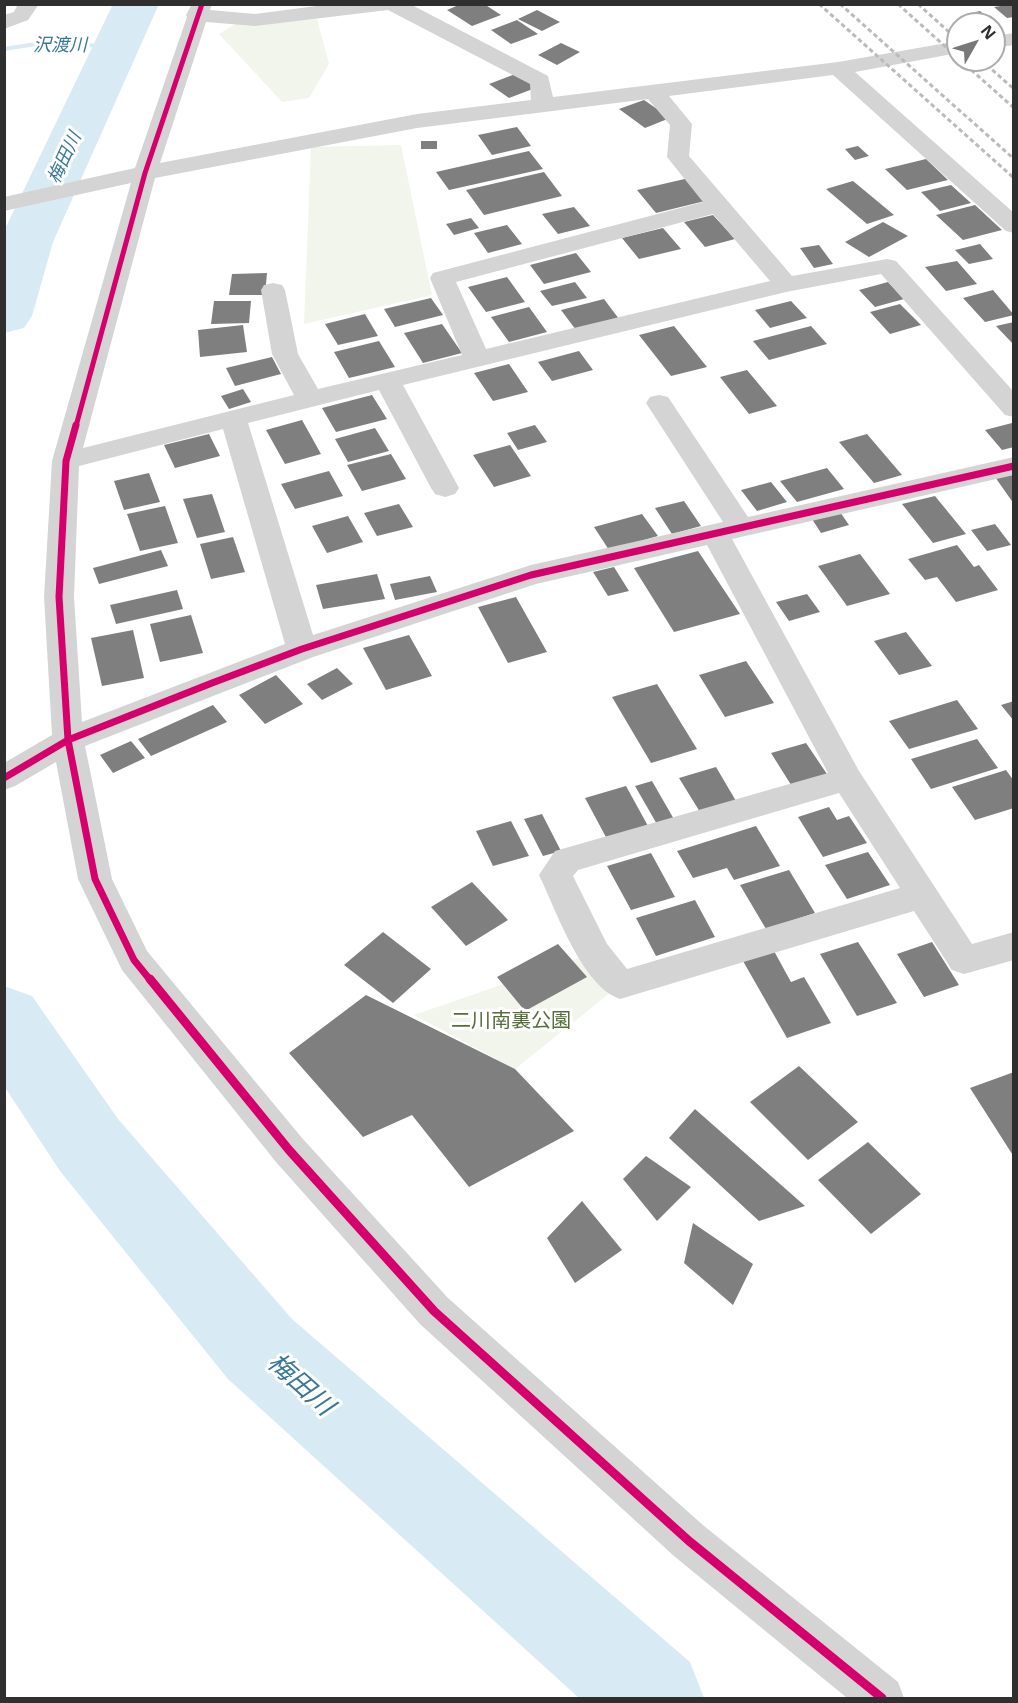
<!DOCTYPE html>
<html>
<head>
<meta charset="utf-8">
<style>
  body { margin:0 }
  #map { position:relative; width:1018px; height:1703px; overflow:hidden; background:#fff; font-family:"Open Sans",sans-serif }
  canvas { display:block }
  .frame { position:absolute; inset:0; border:6px solid #2f2f2f; pointer-events:none }
  .north { position:absolute; left:946px; top:12px; width:60px; height:60px; box-sizing:border-box; background:#fff; border:2px solid #acacac; border-radius:50%; rotate:51deg; font-size:16px; font-weight:700; line-height:24px; text-align:center; color:#2f2f2f }
  .north::after { content:''; display:block; margin:auto; width:21px; height:27px; background:#787878; clip-path:polygon(50% 0,100% 100%,50% 72%,0 100%) }
</style>
</head>
<body>
<div id="map">
<canvas width="1018" height="1703"></canvas>
<div class="frame"></div>
<div class="north">N</div>
</div>
<script>
const g = document.querySelector('canvas').getContext('2d');
g.lineJoin = 'round';
function fill(path, color) {
  g.fillStyle = color;
  g.fill(path, 'evenodd');
}
function strokePath(path, color, width, dash) {
  g.strokeStyle = color;
  g.lineWidth = width;
  g.lineCap = dash ? 'butt' : 'round';
  g.setLineDash(dash || []);
  g.stroke(path);
}
function label(font, color, halo, rows, align = 'center') {
  g.font = font + ' "Open Sans","Noto Sans JP",sans-serif';
  g.lineWidth = 6;
  g.setLineDash([]);
  g.textBaseline = 'middle';
  g.strokeStyle = halo;
  g.fillStyle = color;
  for (const [text, x, y, turn = 0] of rows) {
    g.save();
    g.translate(x, y);
    g.rotate((+turn || 0) * Math.PI / 180);
    g.textAlign = isNaN(turn) ? turn : align;
    if (halo) g.strokeText(text, 0, 0);
    g.fillText(text, 0, 0);
    g.restore();
  }
}
const green = new Path2D(`
  M317,19L329,64L309,98L282,102L219,34L235,24Z
  M401,145L432,295L304,324L311,147Z
  M594,953L620,985L515,1069L414,1015Z`);
const stream = new Path2D(`
  M36,42L116,44L120,46L116,48L36,46L4,51V47Z`);
const river = new Path2D(`
  M113,4H159L53,242L32,316L24,328L4,333V231Z
  M4,986L32,996L118,1119L292,1319L690,1662L704,1698H579L228,1379L60,1171L4,1086Z`);
const building = new Path2D(`
  M461,4H484L501,15L472,26L447,10Z
  M1014,4V17L1007,18L994,7Z
  M537,10L560,22L542,31L518,19Z
  M980,11L995,24H979L967,14Z
  M517,20L538,34L511,44L491,30Z
  M561,43L580,52L557,65L538,55Z
  M518,73L538,87L509,98L489,84Z
  M644,100L670,118L645,128L619,109Z
  M517,127L531,146L492,155L478,135Z
  M421,141H437V149H421Z
  M858,146L869,156L855,160L845,149Z
  M529,151L543,169L449,190L436,172Z
  M926,159L948,180L907,190L885,169Z
  M544,172L562,196L484,215L466,190Z
  M689,178L709,200L656,213L637,190Z
  M853,181L894,215L867,224L826,189Z
  M951,185L971,203L940,211L921,192Z
  M975,205L1002,230L963,240L936,215Z
  M574,207L590,226L558,234L542,214Z
  M713,215L735,239L705,247L684,222Z
  M471,218L479,228L454,235L446,224Z
  M883,222L908,236L869,257L845,242Z
  M507,225L522,244L488,253L474,233Z
  M663,228L681,249L639,259L622,238Z
  M980,244L993,259L969,264L955,250Z
  M819,245L833,264L814,268L800,248Z
  M576,253L591,272L544,284L530,265Z
  M957,261L977,284L946,291L925,267Z
  M267,273L265,295H229L232,274Z
  M507,277L525,302L486,312L468,287Z
  M575,282L587,298L552,306L540,291Z
  M888,282L904,299L875,307L859,290Z
  M993,290L1014,315L985,322L963,298Z
  M431,298L443,315L395,327L384,309Z
  M604,299L619,319L576,330L561,310Z
  M214,301H251L249,323L211,324Z
  M791,301L807,318L770,328L755,310Z
  M900,304L921,325L890,334L870,312Z
  M529,307L547,332L509,342L491,317Z
  M365,314L378,336L338,345L325,324Z
  M1014,322V345L996,326Z
  M442,324L462,353L423,363L404,333Z
  M243,325L247,352L200,357L198,330Z
  M674,326L707,367L671,376L639,335Z
  M811,326L827,344L769,360L753,341Z
  M379,341L395,367L349,378L334,352Z
  M579,351L593,370L552,381L538,362Z
  M272,357L281,374L235,386L226,368Z
  M509,364L528,392L493,401L474,373Z
  M747,370L777,406L749,414L720,377Z
  M243,389L251,402L229,409L221,396Z
  M372,395L387,419L336,432L322,408Z
  M302,420L321,454L285,464L266,430Z
  M1012,423L1014,447L1002,450L985,430Z
  M535,425L547,442L518,450L507,433Z
  M375,428L389,451L348,462L335,439Z
  M209,434L220,456L175,468L164,445Z
  M867,434L902,475L874,483L839,442Z
  M510,445L531,476L494,487L473,455Z
  M391,454L406,479L362,491L347,465Z
  M827,468L844,489L797,502L780,481Z
  M329,471L343,496L295,509L281,484Z
  M149,473L160,502L124,510L114,481Z
  M1014,474V504L995,477Z
  M771,482L787,502L757,511L741,490Z
  M212,494L225,532L197,538L183,499Z
  M935,496L966,534L933,543L902,504Z
  M684,501L701,526L672,534L655,508Z
  M399,504L413,527L377,536L364,513Z
  M165,506L178,543L140,551L127,514Z
  M840,512L849,525L821,533L812,519Z
  M642,514L658,536L609,550L594,527Z
  M348,516L363,542L327,553L312,526Z
  M995,524L1011,545L987,551L971,530Z
  M233,537L245,572L211,579L200,544Z
  M957,545L974,567L979,565L998,590L956,602L937,577L925,580L908,559Z
  M161,550L168,566L99,584L93,568Z
  M698,551L740,614L674,632L634,568Z
  M860,554L890,594L847,606L818,566Z
  M614,567L629,591L608,596L593,572Z
  M377,574L385,599L323,609L316,585Z
  M430,576L437,592L395,600L390,584Z
  M177,590L183,609L116,624L110,605Z
  M807,594L820,612L789,621L776,602Z
  M516,597L547,652L508,663L478,607Z
  M191,615L203,653L160,662L150,624Z
  M133,630L144,678L102,686L91,638Z
  M906,632L932,666L899,675L874,641Z
  M409,635L432,676L386,690L363,648Z
  M746,661L774,703L725,717L699,675Z
  M337,668L353,684L322,700L307,684Z
  M276,675L303,704L265,724L239,695Z
  M657,684L697,749L651,763L612,697Z
  M957,700L978,729L909,749L889,721Z
  M1014,701V721L1001,705Z
  M213,705L227,722L151,756L138,739Z
  M977,739L998,768L931,789L911,759Z
  M131,741L145,758L113,773L100,755Z
  M806,743L829,777L793,788L771,753Z
  M716,767L736,801L700,812L679,778Z
  M1006,770L1014,781V808L975,820L952,787Z
  M652,781L675,821L658,826L635,786Z
  M626,786L648,826L607,839L585,798Z
  M829,807L837,820L849,816L867,843L823,857L798,817Z
  M542,814L561,851L543,856L524,819Z
  M511,821L529,856L493,866L476,831Z
  M756,826L780,866L734,880L727,868L693,878L677,851Z
  M868,852L890,885L847,899L825,865Z
  M651,853L675,897L631,910L607,866Z
  M789,870L815,913L766,929L740,885Z
  M472,882L508,920L466,946L431,907Z
  M695,900L715,937L656,956L636,918Z
  M383,932L431,969L393,1003L344,965Z
  M858,942L897,1003L857,1016L820,954Z
  M932,942L959,985L924,997L897,954Z
  M558,944L587,977L525,1011L497,977Z
  M774,951L791,982L804,977L831,1023L787,1038L743,961Z
  M366,995L515,1069L574,1131L469,1187L412,1115L363,1137L289,1053Z
  M799,1066L858,1122L808,1160L750,1102Z
  M1014,1072V1157L970,1088Z
  M695,1109L805,1206L759,1221L669,1138Z
  M868,1142L921,1194L871,1234L818,1180Z
  M646,1156L691,1187L657,1221L623,1179Z
  M582,1201L622,1250L575,1283L547,1238Z
  M693,1223L753,1264L733,1305L684,1263Z`);
const street = new Path2D(`
  M18,4H39L28,20L4,29V15L14,12Z
  M192,4H212L210,10L255,14L332,4H410L548,76L553,97L838,62L958,41V53L855,72L1014,213V233L1006,231L833,75L669,96L692,124L689,156L792,276L887,259L896,261L1014,392V417L1005,415L881,274L786,292L403,385L459,488L455,494L445,497L435,494L431,488L379,390L248,423L313,635L531,565L723,522L646,403L650,397L659,395L668,397L748,517L1014,457V475L732,539L859,771L972,944L1014,932V960L964,974L952,970L914,911L620,999C582,986 556,910 539,875L555,851L828,773L707,545L536,584L313,657L85,746L112,879L147,951L302,1138L448,1298L704,1526L898,1682L904,1698H847L674,1556L420,1324L276,1162L122,970L78,879L56,762L15,786L4,790V763L52,735L44,597L52,461L131,183L4,211V197L135,168L187,17L186,15ZM388,10L530,84L531,100L417,114L160,163L206,22L255,26ZM648,99L670,125L667,157L703,202L433,273L430,278L462,355L318,389L298,354L285,290L282,285L273,283L264,285L261,290L272,354L294,395L83,448L155,178L417,128ZM713,214L770,281L486,349L456,282ZM223,429L285,644L82,722L74,597L79,466ZM839,793L900,888L627,969L607,944L573,876L578,870Z
  M1014,33V45L994,48V36Z`);
const rail = new Path2D(`
  M819,4L1014,178
  M840,4L1014,159
  M898,4L958,58
  M918,4L958,40
  M960,60L1014,108
  M981,60L1014,89`);
const cyclewayFar2 = new Path2D(`
  M76,426L145,173L202,4`);
const cyclewayFar1 = new Path2D(`
  M76,425L66,461L59,597L68,740L95,879L134,960L151,981
  M4,778L68,740L212,683L302,649L531,575L1014,466`);
const cycleway = new Path2D(`
  M150,979L289,1150L434,1311L689,1541L882,1698`);
const farWaternames = [
  ["沢渡川",60,46],
  ["梅田川",65,158,-65]
];
const parkNames = [
  ["二川南裏公園",511,1021]
];
const nearWaternames = [
  ["梅田川",300,1385,42]
];
fill(green, '#f1f5ec');
fill(stream, '#d8eaf3');
fill(river, '#d8eaf3');
fill(building, '#7f7f7f');
fill(street, '#d4d4d4');
strokePath(rail, '#bbb', 3, [4.5, 3]);
strokePath(cyclewayFar2, '#d6006c', 5);
strokePath(cyclewayFar1, '#d6006c', 7);
strokePath(cycleway, '#d6006c', 9);
label('italic 18px', '#387797', '#fff', farWaternames);
label('20px', '#556e39', '#fff', parkNames);
label('italic 26px', '#387797', '#fff', nearWaternames);
</script>
</body>
</html>
